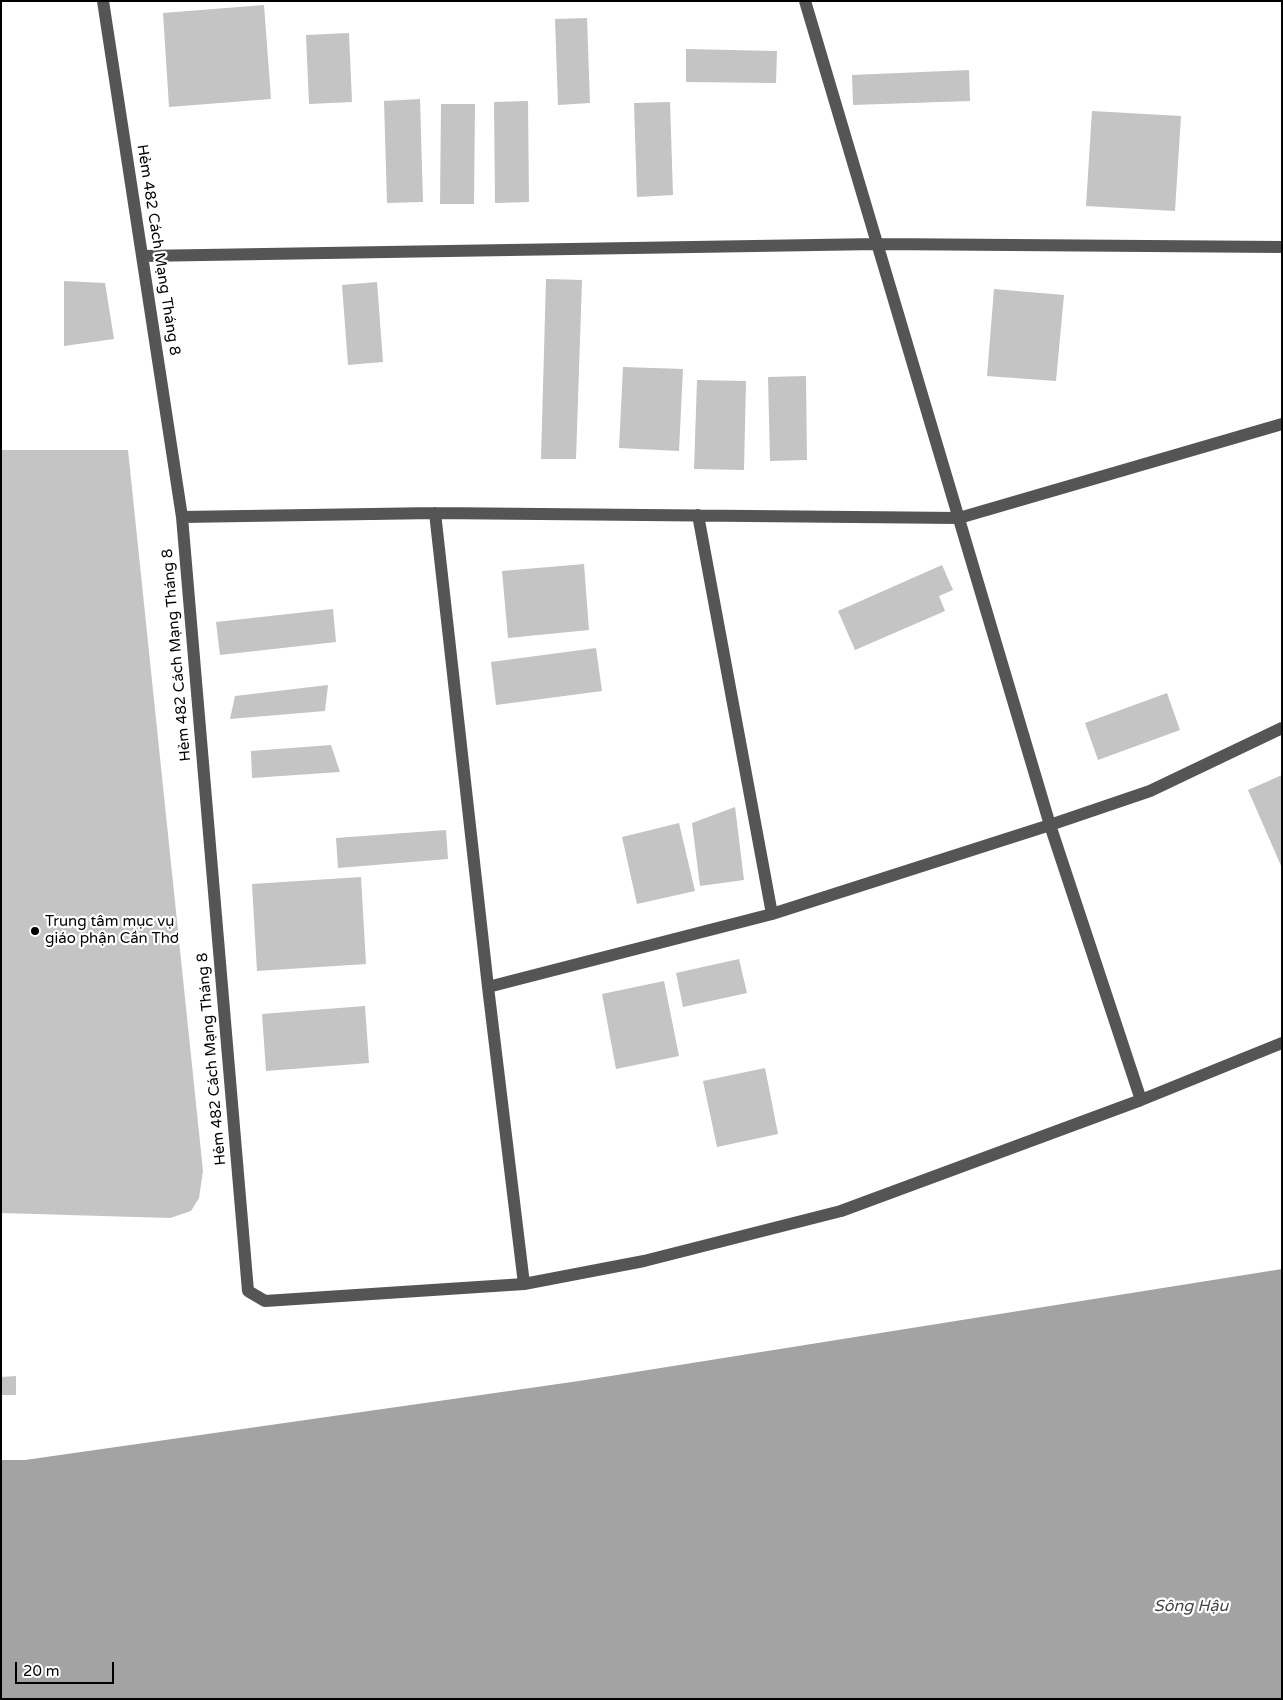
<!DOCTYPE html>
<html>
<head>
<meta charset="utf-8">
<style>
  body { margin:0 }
  #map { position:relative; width:1283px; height:1700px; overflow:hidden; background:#fff; font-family:"Varela Round",sans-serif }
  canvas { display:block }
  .frame { position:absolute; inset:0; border:2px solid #000; pointer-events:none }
  .scale { position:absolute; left:15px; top:1662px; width:99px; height:22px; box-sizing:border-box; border:2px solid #000; border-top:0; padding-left:6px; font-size:15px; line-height:18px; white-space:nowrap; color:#000; -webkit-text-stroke:4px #fff; paint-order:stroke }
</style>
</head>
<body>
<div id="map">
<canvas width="1283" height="1700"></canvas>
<div class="frame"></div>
<div class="scale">20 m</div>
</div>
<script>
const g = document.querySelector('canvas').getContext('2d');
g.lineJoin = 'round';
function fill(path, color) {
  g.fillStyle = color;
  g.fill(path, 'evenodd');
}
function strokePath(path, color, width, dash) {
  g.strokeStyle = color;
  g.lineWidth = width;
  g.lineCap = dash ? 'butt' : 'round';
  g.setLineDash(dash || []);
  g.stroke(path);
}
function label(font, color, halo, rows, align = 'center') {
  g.font = font + ' "Varela Round",sans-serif';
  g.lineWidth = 4.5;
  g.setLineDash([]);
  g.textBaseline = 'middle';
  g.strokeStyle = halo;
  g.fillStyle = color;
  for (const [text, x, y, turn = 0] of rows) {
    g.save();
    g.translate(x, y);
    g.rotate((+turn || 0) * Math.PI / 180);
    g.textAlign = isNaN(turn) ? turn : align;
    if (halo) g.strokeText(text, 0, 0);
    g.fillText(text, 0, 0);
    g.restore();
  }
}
const water = new Path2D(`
  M1282,1269V1699H1V1460H25L579,1381Z`);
const building = new Path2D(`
  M264,5L271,99L169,107L163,13Z
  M587,18L590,103L558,105L555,19Z
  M349,33L352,102L309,104L306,35Z
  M686,49L777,51L776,83L686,82Z
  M969,70L970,101L853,105L852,75Z
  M420,99L423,202L387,203L384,101Z
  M528,101L529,202L495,203L494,102Z
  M670,102L673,195L637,197L634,103Z
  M441,104H475L474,204H440Z
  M1092,111L1181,116L1175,211L1086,206Z
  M546,279L582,280L576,459H541Z
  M64,281L105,283L114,339L64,346Z
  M377,282L383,362L348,365L342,285Z
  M994,289L1064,295L1056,381L987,376Z
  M623,367L683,369L679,451L619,448Z
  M806,376L807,460L770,461L768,377Z
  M697,380L746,381L744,470L694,469Z
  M1,450H128L203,1171L199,1198L191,1211L170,1218L1,1213Z
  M584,564L589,630L508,638L502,571Z
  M942,565L953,590L939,596L945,611L855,650L838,611Z
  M333,609L336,642L220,655L216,622Z
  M596,648L602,691L496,705L491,662Z
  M328,685L325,711L230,719L235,696Z
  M1167,693L1180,730L1098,760L1085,723Z
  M331,745L340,772L252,778L251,751Z
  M1282,775V868L1248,790Z
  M735,807L744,880L700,886L692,823Z
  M679,823L695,891L637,904L622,837Z
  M446,830L448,859L338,868L336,838Z
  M361,877L366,964L257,971L252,884Z
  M739,959L747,993L683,1007L676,973Z
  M664,981L679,1056L616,1069L602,994Z
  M365,1006L369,1063L266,1071L262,1014Z
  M765,1068L778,1134L717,1147L703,1081Z
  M16,1376V1395H1V1377Z`);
const minor = new Path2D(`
  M103,1L182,517L248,1291L265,1301L524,1284L644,1261L841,1211L1141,1100L1282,1043
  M805,1L1050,825L1141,1100
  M142,256L877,244L1282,247
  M435,513L488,987L524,1284
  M698,515L772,914
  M182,517L435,513L959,518L1282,424
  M488,987L772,914L1050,825L1150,791L1282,728`);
const markers = [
  [35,931,5,"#000"]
];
const streetNames = [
  ["Hẻm 482 Cách Mạng Tháng 8",158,250,81],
  ["Hẻm 482 Cách Mạng Tháng 8",177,655,-95],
  ["Hẻm 482 Cách Mạng Tháng 8",212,1059,-95]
];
const poiNames = [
  ["Trung tâm mục vụ",45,922],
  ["giáo phận Cần Thơ",45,939]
];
const waterNames = [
  ["Sông Hậu",1191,1607]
];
fill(water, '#a3a3a3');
fill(building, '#c4c4c4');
strokePath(minor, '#555', 12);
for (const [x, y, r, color] of markers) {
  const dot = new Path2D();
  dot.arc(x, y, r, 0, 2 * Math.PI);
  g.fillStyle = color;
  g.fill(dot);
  strokePath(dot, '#fff', 2);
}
label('15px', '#000', '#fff', streetNames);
label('15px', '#000', '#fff', poiNames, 'left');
label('italic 16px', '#444', '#fff', waterNames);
</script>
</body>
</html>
